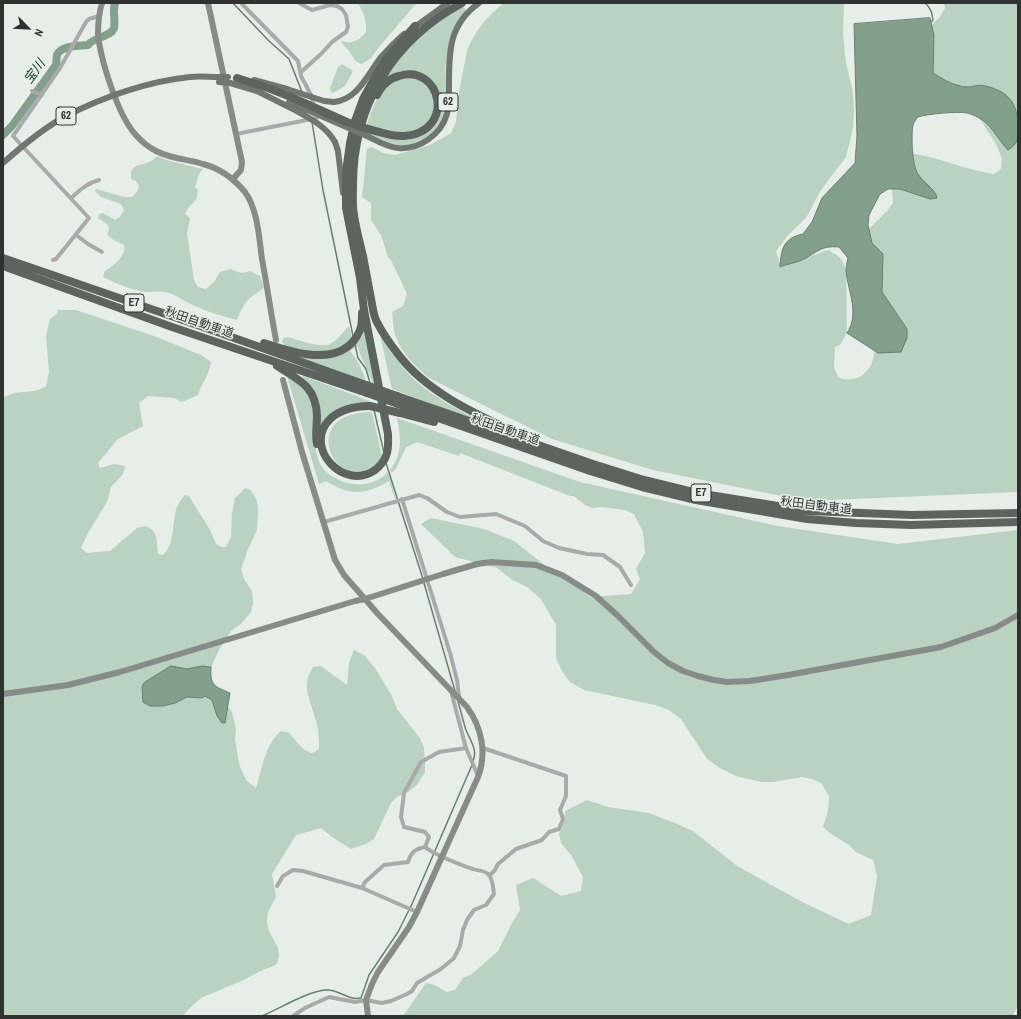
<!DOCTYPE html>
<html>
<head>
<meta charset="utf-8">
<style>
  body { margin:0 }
  #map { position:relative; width:1021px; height:1019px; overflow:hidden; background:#e7eee9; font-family:"Archivo Narrow",sans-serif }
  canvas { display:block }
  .frame { position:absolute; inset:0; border:4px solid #2f3230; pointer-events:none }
  .north { position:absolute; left:8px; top:8px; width:40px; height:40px; -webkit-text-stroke:3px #e7eee9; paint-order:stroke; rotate:114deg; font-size:11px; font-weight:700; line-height:16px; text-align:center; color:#2f3230 }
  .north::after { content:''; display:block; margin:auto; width:14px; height:18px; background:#2f3230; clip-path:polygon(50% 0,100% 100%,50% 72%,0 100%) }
</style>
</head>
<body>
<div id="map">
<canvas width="1021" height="1019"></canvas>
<div class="frame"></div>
<div class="north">N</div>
</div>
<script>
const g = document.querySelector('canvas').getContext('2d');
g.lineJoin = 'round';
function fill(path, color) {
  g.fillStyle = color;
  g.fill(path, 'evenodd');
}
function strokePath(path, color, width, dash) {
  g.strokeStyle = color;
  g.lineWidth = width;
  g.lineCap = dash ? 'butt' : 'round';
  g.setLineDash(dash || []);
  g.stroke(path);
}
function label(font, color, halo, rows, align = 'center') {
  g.font = font + ' "Archivo Narrow","Noto Sans JP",sans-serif';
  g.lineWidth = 3;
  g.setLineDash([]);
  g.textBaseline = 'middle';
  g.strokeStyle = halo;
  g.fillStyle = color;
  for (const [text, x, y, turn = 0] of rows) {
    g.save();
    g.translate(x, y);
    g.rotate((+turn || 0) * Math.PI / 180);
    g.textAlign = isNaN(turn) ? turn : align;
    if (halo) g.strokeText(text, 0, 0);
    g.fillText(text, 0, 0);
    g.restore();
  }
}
const green = new Path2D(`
  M358,3H419L414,6L379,47L371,58L362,64C353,62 354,57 349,51C346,47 343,46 341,41C353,44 358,41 366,32C367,21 364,13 358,3Z
  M504,3H844L843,33L846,63L853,92L854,110L853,128L846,157L821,190L806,218L789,234L776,251L781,267L828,250L838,256L842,260L846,270L847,333L840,345L835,347L834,367L838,377C850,383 864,378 871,365C873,361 874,354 875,350L867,231L888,210L893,203L892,191L896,173L910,153C939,157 965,170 994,174L1001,169L1002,159L997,146L982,122L961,97L938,83L922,59L923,33L940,17L945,8L944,3H1018V492L806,501L653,470L552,439L429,378C416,367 402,354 396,337C393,329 393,320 392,312L403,306L407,294L392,262L388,257L381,235L371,220V203L362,197L367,149L372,147L383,153L395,155L430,145L451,133L456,122L459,92L467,51C474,32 487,16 504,3Z
  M462,5L466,10C454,25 448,41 446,60C444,75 448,90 446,106C444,125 428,145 407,146C394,146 380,140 368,135L369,133L395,139L429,130L438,120L441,104L439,92L429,79L414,73L401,71L380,85L412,43L431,26Z
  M342,64L353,71L345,86L333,93L331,92L330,88L338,67Z
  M408,77L419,79L433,93V118L420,129L402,133L366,127C372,110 378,88 396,80C399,78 404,78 408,77Z
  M157,156L166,160L203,169L199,174L195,187L198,190C197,205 190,202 185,214L190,218L189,225L187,233L194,280L198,287L206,289L214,282L220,272L231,269C239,273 242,274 250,271L260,276L264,287C260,292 256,293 251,297C244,303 240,312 237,320C222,316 207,312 193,305C183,301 176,294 165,292C158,291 153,292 147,292C136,292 113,282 103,277C104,275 104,272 105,271C106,270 110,268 111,267C118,262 126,254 124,245L112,239L107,234L109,230L108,225L98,218L99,214L103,213L115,220L120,217L124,210L121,204L101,197L95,191L96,189L124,197H132L137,192L139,186L136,181L131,179C130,163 138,167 149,162C152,161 155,158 157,156Z
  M58,310H76L154,336L201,355L211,362C209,376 202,382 198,395L182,402L174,398L148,396L139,403L143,426L118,439L98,463L100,468L114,464L125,466L123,474L111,487L107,502L88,533L81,548L87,553L110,551L137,528L145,526C159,531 156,540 158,554L163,555C174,544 172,529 175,515C176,507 180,501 185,495L189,496L210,530L216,544L221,547H226L231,537L232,513L235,498L245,488L251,490L257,501L258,510L257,530L248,549L241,569L244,579L252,591L253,603L251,612L241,624L231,631L220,648L212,665L210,675L214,689L232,712L236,729L235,739L239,764L246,780L256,788C262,769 265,744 281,731L289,733L303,749L311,753L315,752L319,749C319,739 319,730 316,721C311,700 300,687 313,667L321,666L347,685L349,663L354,650L364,655L375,668L392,696L397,709L420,738L424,748L425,762V772L417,785L408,792L397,797L391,803L374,839L366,844L351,849L332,837L321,828L296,835L272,874L276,897L268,912L267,922L269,931L278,948L279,956L277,964L271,967L258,972L246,979L201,998L188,1010L183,1016H3V397C9,395 16,392 22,392C31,391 38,392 46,386L49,372L46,336L50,319L57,314Z
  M366,324L377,385L372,383C369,370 360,359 358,346L350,351C356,357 364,373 366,381L287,353L332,357Z
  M349,326L352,338C331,358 309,352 284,345L282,341L284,338L288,337C298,340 318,347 328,345C336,342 343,332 349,326Z
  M380,335C387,345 393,355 401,365C421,391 454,408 484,422L483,423L392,389Z
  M287,376C297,383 307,390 312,402C321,426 305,459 332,476C339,480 346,484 354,484C366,486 380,481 388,472L396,499H395L389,481C366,495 349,496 326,481L319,484Z
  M303,376L370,401V403L345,407L321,436L319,411L302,378Z
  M372,412L382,457C342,508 290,412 372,412Z
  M397,418L580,482L778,526L898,544L1018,530V1006L1012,1016H403L426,983L435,985L446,992L455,990L463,978L472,974L498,951L512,923L520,910L516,885L533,878L561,896L581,891L583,877L571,855L561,843L559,834L564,823L565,811L587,800L608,807L649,813L675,823L693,831L737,866L804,903L849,924L871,915L877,876L873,860L856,852L849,845L831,834L823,827L828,811L829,796L821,783L812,779L802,777L773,782H761L736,776L720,768L707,759L681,719L669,710L655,705L584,690L570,682L562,671L556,658V625L541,599L527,587L511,579L497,568L455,557L421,524L431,518L484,529L514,541L552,571L576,585L590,597L631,594L640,579L636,569L645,553L643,532L634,514L625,510L602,507L592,508L585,505L574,496H570L460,453L459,456L417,442L406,447L396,469L391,473L390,470C403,453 401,438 397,418Z`);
const water = new Path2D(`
  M930,18L934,35L933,73C944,80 954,86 967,87C973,87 979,84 985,86C1008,91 1018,103 1018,127C1018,138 1019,143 1008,150C999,141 994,129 984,121C980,118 972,114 967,113C958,111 927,114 918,117C916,119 914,122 913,125C911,135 912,166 918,174C923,183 935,188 937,198L930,199L900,189H888L880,194L869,215L868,225L872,243L883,254L882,292L907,329V338L901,352L878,353L847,333C860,313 848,292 846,271C846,266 847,262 848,258L839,247C820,245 817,253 802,260C795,263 787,264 780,267C781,248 784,238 803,234L812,222L822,198L855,163L857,136L854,24Z
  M171,666L187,669L202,666L211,667C210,686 214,686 230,693L225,723H222L217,716L212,700L205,696L202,698L187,697L175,703L163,706H150L143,702L142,687L144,683Z`);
const stream = new Path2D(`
  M233,3L268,40L289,59L302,92
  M925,3C931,8 932,13 933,20L931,22
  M312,122L323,190L353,336
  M355,344L358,358L366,369L370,383
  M374,410L384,453
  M386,463L423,579
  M424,583L455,691
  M458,702C461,711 463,721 466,730C470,740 478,750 473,761
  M262,1016C279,1009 308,991 326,990C339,989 348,1001 361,998L369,975L398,932L412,904L472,765`);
const river = new Path2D(`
  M3,135L12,126L56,65C57,62 56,58 57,55C61,45 79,46 88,45C94,37 111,37 114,28C116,20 112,12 115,3`);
const street = new Path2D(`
  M241,3L298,61L301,76L311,95L314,106
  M299,3L312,10L330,5L337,6L342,9L346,15L348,27L346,32L332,42L321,54L301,72
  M32,91L42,95
  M236,134L317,118L316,113
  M71,198C80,190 87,183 99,180
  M76,235L88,244L102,252
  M53,260L56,259L89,218L13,136L60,68L86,22L89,19L99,16
  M402,499L450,653L457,680L459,697
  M324,522L419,495L427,498L447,512L460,517L496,514L525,526L543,541L559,548L587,554L603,555L620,567L631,585
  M451,691L466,748L478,776
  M483,748L566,776V796L560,810L563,819L559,829L549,832L542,840L516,849L498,864L495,870L490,875
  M277,886L283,876L293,870L303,871L362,888L417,912
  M362,888L365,882L384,865L408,862C411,852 415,849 425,847L429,837L425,832L404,827L401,817L404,793L421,762L439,752L466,748
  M293,1016L305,1008L329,997L355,1002L366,1000L382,1003L391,1001L407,994L412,991L417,983L441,969L454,958L460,946L463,930L467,920L474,910L486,905L494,894C493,888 493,878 488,874C484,870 478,871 473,869C463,866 433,854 425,847`);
const secondary = new Path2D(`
  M102,3C99,13 98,22 98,33C100,59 118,115 135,134C141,141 148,147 156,151C171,159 188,159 203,164C219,168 234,179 245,192C258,210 259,238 262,259C267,286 271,313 276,340
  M208,3L242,162L241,170L233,179
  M283,380L302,452L335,560L344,575L378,614L467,707C482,728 487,753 478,777L417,912L409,927L378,972L372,984L366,1000L368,1016
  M3,694L68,685L120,672L355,601L365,599L443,574L477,564L491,562L536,565L562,575L596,596L617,615L654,652L668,663L683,671L698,676L714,680L727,682L750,681L788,675L941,647L995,628L1018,615`);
const primary = new Path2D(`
  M412,29L448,3
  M254,80L287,89
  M230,83L257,91L291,108
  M334,102C359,99 368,73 382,56C389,48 396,41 404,34
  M367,136C377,141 387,147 398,148C419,150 441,135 447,114C449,106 449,96 449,87C449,53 448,25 479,3
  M335,142L338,151L343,193
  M3,163C21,147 45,127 66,116C103,97 149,81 190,77C199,76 209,77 218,77`);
const highway = new Path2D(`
  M462,3C392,41 353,106 353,185C353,195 352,205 354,215C356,229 360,243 363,256C366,272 369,288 372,304C373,310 374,318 378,324C383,334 391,345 398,354C427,393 478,415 521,435
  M237,78L268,88L291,97
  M368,129C380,132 393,137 404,136C457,132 441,63 399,76C395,77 389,80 386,83C382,86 379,91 377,95
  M3,258L209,329L366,385
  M3,266L172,327L367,393
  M264,343C291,352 338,368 357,336C362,329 362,321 362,313
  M277,366C299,380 316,386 317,416C317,425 315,435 317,444
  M397,396L593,464L644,480L697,493L809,511L912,515L1018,513
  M398,404L590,471L642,487L696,500L807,519L856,523L911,525L1018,522
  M370,406C354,406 341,409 330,419C302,447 344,492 375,470C380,466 384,462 386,456C389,449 388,441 388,434L364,310L360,278L346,208V172L350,143L355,121L363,99L378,72L387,58L415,26
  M400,413L434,422`);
const primaryBridge = new Path2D(`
  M218,77H228
  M219,82L230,83
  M287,89L324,101L334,102
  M289,102L367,136
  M291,108C309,118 325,125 335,142`);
const highwayBridge = new Path2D(`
  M291,97L347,122L368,129
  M366,385L397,396
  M367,393L398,404
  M370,406L400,413`);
const shields = [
  [448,102,20],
  [66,116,20],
  [134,303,20],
  [701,493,20]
];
const shieldNames = [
  ["62",448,102],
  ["62",66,116],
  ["E7",134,303],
  ["E7",701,493]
];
const streetNames = [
  ["秋田自動車道",199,323,19],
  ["秋田自動車道",505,430,19],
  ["秋田自動車道",816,506,7]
];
const waterNames = [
  ["宝川",35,72,-54]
];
fill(green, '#b9d2c1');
fill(water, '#82a08c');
strokePath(water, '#697f70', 1);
strokePath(stream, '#697f70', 1.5);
strokePath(river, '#82a08c', 8);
strokePath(street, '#a8aba9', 4);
strokePath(secondary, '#888c89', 6);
strokePath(primary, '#707672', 6);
strokePath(highway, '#5d635f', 8);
strokePath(primaryBridge, '#707672', 6);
strokePath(highwayBridge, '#5d635f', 8);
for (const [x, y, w] of shields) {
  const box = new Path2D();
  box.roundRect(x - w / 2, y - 9, w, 18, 3);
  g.fillStyle = '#e7eee9';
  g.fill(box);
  strokePath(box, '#2f3230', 1);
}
label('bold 11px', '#2f3230', null, shieldNames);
label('12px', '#2f3230', '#e7eee9', streetNames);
label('italic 13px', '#074025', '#e7eee9', waterNames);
</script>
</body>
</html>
